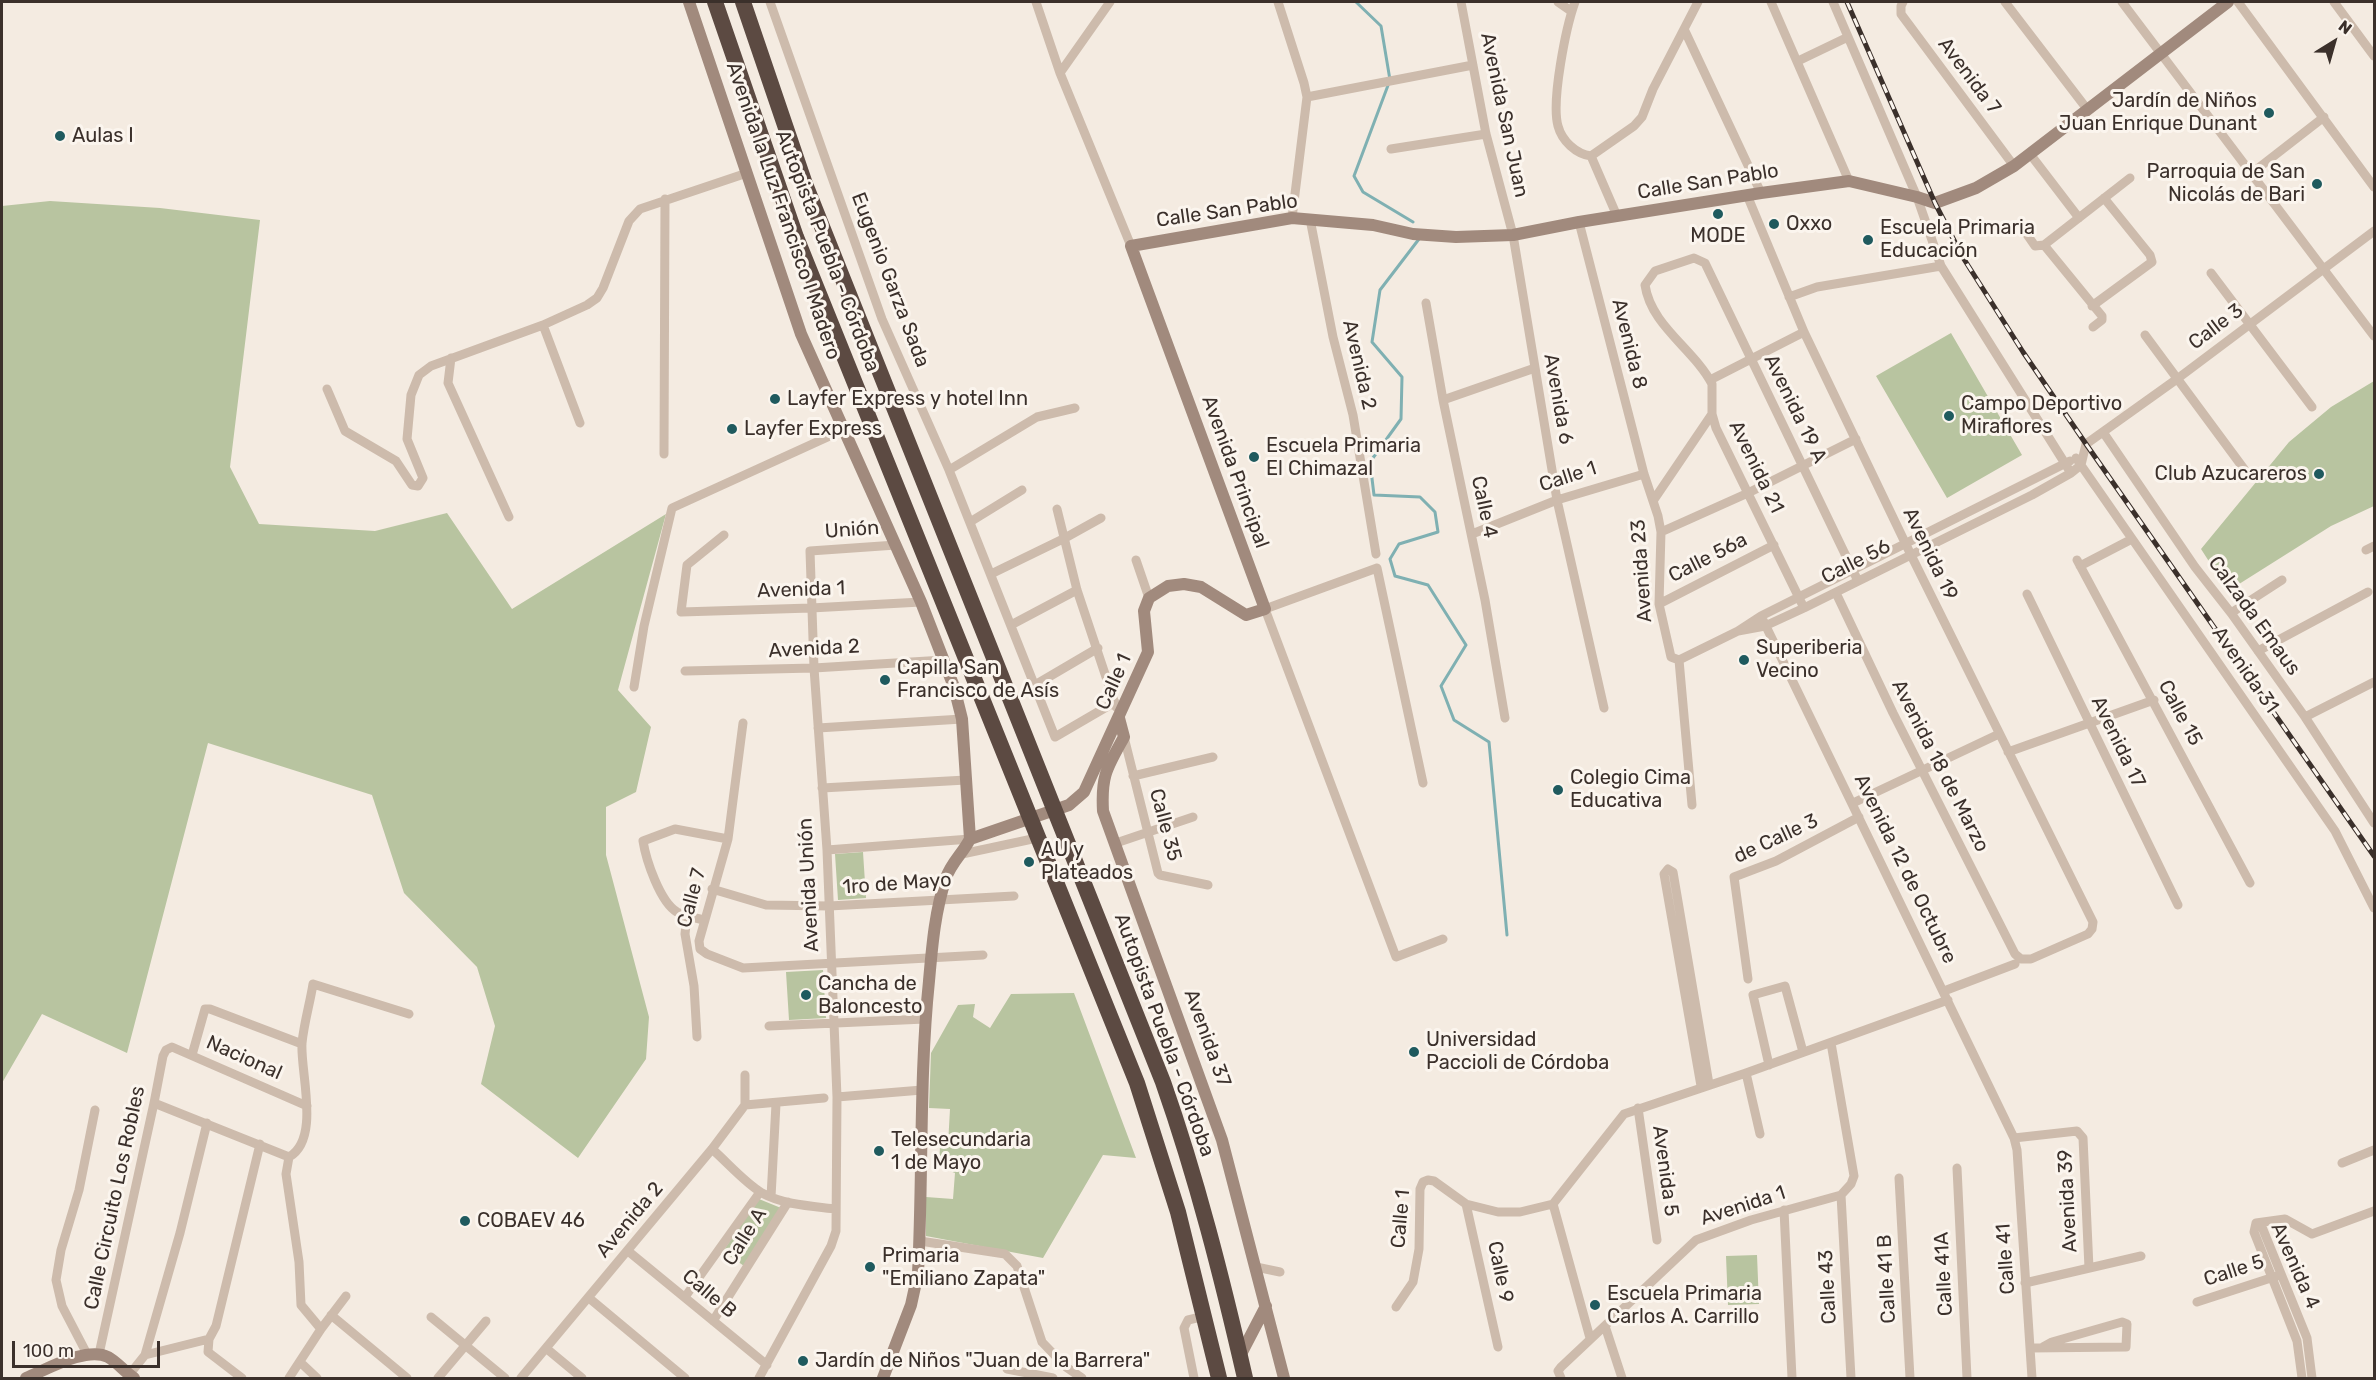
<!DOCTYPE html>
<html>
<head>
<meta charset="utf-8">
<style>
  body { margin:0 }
  #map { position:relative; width:2376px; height:1380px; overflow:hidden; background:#f4ebe1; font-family:Rubik,sans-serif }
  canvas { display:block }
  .frame { position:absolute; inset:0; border:3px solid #3b302b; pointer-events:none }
  .north { position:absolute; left:2304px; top:12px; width:60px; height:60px; -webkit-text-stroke:4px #fbf5ee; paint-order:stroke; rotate:37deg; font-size:16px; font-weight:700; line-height:24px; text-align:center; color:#3b302b }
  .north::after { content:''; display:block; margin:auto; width:21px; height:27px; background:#3b302b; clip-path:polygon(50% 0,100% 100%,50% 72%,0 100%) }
  .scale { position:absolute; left:12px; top:1341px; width:148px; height:27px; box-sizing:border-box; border:3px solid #3b302b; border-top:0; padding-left:8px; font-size:18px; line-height:21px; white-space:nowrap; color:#3b302b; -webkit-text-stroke:4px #fbf5ee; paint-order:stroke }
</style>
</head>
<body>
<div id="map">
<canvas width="2376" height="1380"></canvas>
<div class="frame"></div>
<div class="north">N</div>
<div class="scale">100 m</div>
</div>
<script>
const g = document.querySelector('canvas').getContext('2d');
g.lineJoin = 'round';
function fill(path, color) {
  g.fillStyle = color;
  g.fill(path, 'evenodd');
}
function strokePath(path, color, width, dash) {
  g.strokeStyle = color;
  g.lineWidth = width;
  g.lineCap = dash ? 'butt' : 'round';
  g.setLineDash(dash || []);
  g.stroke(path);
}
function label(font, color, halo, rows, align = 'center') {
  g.font = font + ' Rubik,sans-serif';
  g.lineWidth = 6;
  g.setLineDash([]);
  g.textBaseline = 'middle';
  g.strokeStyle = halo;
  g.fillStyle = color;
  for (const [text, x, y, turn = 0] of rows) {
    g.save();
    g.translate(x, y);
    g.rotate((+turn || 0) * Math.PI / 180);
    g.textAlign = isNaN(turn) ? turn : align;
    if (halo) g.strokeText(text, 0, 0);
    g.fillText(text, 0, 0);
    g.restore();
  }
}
const green = new Path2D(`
  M50,201L160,208L260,220L230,467L259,524L375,531L447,513L512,609L666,514L618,690L651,727L636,792L606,807V855L649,1017L646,1059L578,1158L481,1084L495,1026L477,967L404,893L372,795L208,743L127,1053L42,1014L2,1083V206Z
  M1951,333L2022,455L1947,498L1876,376Z
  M2374,381V506L2331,526L2228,591L2201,549L2289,442L2331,407Z
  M863,852L866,898L838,900L835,854Z
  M823,970L826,1018L789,1020L786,972Z
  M1074,993L1136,1158L1103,1155L1043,1258L926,1236V1197L953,1199L955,1173L939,1167L940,1146L948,1145L950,1109L929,1108L931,1053L958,1005L975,1004L973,1017L990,1028L1011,994Z
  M759,1199L781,1208L744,1266L723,1251Z
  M1757,1255L1759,1304L1728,1305L1726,1256Z`);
const stream = new Path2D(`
  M1356,2L1381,26L1390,80L1354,176L1363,192L1413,222
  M1419,239L1380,290L1372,342L1402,377L1401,419L1370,462L1374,495L1420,497L1435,512L1438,532L1399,544L1390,559L1395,576L1428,585L1466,645L1441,686L1454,720L1489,742L1507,935`);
const street = new Path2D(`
  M770,2L882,319L949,470L1055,737L1115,702
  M1036,2L1060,73L1131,246
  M1278,2L1304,83L1307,97L1292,218
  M1461,2L1486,134L1513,235L1557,500L1604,708
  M1558,2L1571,11
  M1575,2C1566,27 1551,101 1558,126C1562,141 1576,154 1591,156L1634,126L1642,117L1653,89L1698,2
  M1771,2L1849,181
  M1833,2L1917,197L1941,266L2071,473
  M1903,2L1901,6V14L2014,166
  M2005,2L2087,109
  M2122,2L2374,336
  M2238,2L2374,187
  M2334,2L2374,56
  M1684,29L1761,193
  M1798,61L1848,37
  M1060,73L1110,2
  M1307,97L1473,65
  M1391,149L1486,134
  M2030,154L2079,218
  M1591,156L1617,216
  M2252,173L2324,117
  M1747,195L1804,332L1911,555L2093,922L2092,929L2088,934L2031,959H2021L2015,954L1893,713L1836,593
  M1310,219L1333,337L1353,415L1376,554
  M1579,222L1644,474L1658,516L1661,532L1659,604L1671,657L1679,660
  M2026,233L2035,246L2044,245L2130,178
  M2044,245L2102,316V320L2093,327
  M2211,273L2312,407
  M1789,297L1817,287L1941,266
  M1426,303L1443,400L1485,600L1505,718
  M2092,306L2152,262L2150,255L2104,198
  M543,325L580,423
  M2145,335L2247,473
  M451,358L448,383L509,517
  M1710,380L1804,332
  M327,389L345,431L396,461L412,485L418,486L423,478L407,439L411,395L419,375L431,366L543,325L587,305L597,298L603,288L629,221L640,209L747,173
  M1443,400L1535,368
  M2103,432L2195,567L2231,613L2305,717L2374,823
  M664,454L665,199
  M2076,458L2335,831L2374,908
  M949,470L1037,417L1075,408
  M1653,501L1712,414
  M1057,509L1077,590L1116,707
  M970,522L1022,490
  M1661,532L1748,493L1856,439
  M1472,534L1557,500L1644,474
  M724,535L687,565L681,612L811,608L921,602
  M2366,550L2374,546
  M1136,560L1149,598
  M2077,560L2250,883
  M2080,566L2132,539
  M991,574L1065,538L1101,518
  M2027,594L2178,905
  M1659,604L1774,545
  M1804,608L1716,428L1712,414V384C1694,349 1651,326 1645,285L1655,271L1694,258L1705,263L1858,581
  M2231,613L2282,580
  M1761,616L2014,1138L2017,1150L2032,1378
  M1011,625L1077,590
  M1738,631L1765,626L1804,608L2032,495L2071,473L2081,465L2086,444L2177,379L2374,231
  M2258,651L2368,592
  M1679,660L1738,631L1761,616L2070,461
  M1679,660L1692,805
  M685,671L814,668L944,660
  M1035,685L1098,648
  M634,687L644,626L672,508L843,430
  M2305,717L2374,682
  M743,723L728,839L699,941L700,949L707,954L743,968L983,955
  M818,728L962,719
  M1124,737L1158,873L1160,875L1208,885
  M2008,752L2154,700
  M1133,776L1213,757
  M1423,783L1377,568L1265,609L1396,957L1443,939
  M822,788L966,780
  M1853,803L1999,734
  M1116,843L1193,817
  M827,850L970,839
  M962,854L1037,838
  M712,889L766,905L829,906L1014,896
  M687,915L685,934L694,986L697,1037
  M704,920C696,918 685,916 677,912C660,902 646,860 643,841L675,829L728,839
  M1748,979L1734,877L1776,861L1859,817
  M1944,991L2015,964
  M769,1026L925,1019
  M192,1055L205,1009H210L302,1044
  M1769,1065L1753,995L1785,986L1803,1052
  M1746,1073L1760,1134
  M1701,1086L1664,874L1668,869L1673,872L1709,1084
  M837,1097L922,1090
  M154,1103L289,1157
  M745,1105L824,1098
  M1638,1108L1657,1240
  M2014,1138L2077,1131L2083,1138L2089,1268
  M712,1149C728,1163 744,1182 762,1193C784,1205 811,1206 836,1209
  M2342,1163L2374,1150
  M1957,1168L1967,1378
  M1899,1178L1910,1378
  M1841,1195L1851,1378
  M771,1197L776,1104
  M1466,1204L1498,1347
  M1553,1204L1590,1338
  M1784,1210L1792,1378
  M2256,1223L2285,1219L2312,1234L2374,1211
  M920,1241L1005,1254L1017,1266L1042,1342L1066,1367L1082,1378
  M628,1251L767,1365
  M1256,1267L1280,1272
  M2025,1283L2141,1256
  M685,1297L760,1192
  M589,1298L685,1378
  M2197,1302L2277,1276
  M1396,1307L1413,1282L1419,1249L1420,1189L1423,1182L1428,1180L1434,1181L1466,1204L1498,1212H1520L1553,1204L1624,1114L1746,1073L1948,1000
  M331,1315L407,1378
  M431,1317L505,1378
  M713,1321L788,1202
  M1605,1326L1622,1378
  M321,1329L301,1305L299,1262L286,1174L289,1157C321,1139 300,1072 302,1043C304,1023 310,1003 313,984L409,1014
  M2030,1348L2126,1347L2127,1324L2122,1322L2052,1342L2043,1347
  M547,1349L582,1378
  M87,1354L62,1306L56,1280L61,1250L79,1190L95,1110
  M99,1354L154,1103L163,1056L166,1050L172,1047L307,1106
  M145,1355L209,1339
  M300,1362L317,1378
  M1007,1369L1053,1378
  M129,1375L145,1355L180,1233L207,1123
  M242,1378L208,1352L209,1339L216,1326L260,1144
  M289,1378L321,1329L346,1296
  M438,1378L486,1321
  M521,1378L712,1149L745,1105V1075
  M759,1378L831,1246L836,1231L837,1097L827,850L814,668L810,551L896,545
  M1194,1378L1184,1328L1188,1320L1205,1316
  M1561,1378L1558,1371L1561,1367L1696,1240L1751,1220L1841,1195L1851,1184L1854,1176L1831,1043
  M2302,1378L2297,1341L2254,1232L2256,1223L2262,1227L2307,1338L2312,1378`);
const secondary = new Path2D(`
  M689,2L801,334L921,602L954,687L962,719L970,839
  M1119,718L1124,737C1107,768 1101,775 1103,811L1222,1140L1284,1378
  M970,839L1069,805L1084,792L1148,652L1144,611L1149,598L1168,586L1184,584L1201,587L1246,615L1265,609L1131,246L1292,218L1373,225L1413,234L1456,237L1513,235L1579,222L1761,193L1849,181L1917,197L1935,203L1976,188L2014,166L2228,2
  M1240,1356L1266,1306
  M26,1378C46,1370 86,1346 108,1357C117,1362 125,1372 134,1378
  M883,1378L911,1305L918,1273C923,1176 919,1078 929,981C932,947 935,910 946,878C951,863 963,853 970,839`);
const highway = new Path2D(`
  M715,2L796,237L1137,1083L1178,1212L1219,1378
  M743,2L805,184L1163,1082C1197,1179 1222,1278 1245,1378`);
const rail = new Path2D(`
  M1847,2L1935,203L1962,256L2023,352L2086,444L2374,856`);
const markers = [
  [2269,113,6,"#1f5a5e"],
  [60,136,6,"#1f5a5e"],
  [2317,184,6,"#1f5a5e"],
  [1718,214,6,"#1f5a5e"],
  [1774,224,6,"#1f5a5e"],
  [1868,240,6,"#1f5a5e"],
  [775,399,6,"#1f5a5e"],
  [1949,416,6,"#1f5a5e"],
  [732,429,6,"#1f5a5e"],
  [1254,457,6,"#1f5a5e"],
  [2319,474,6,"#1f5a5e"],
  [1744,660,6,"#1f5a5e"],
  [885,680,6,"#1f5a5e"],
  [1558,790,6,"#1f5a5e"],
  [1029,862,6,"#1f5a5e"],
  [806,995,6,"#1f5a5e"],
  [1414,1052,6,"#1f5a5e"],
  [879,1151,6,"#1f5a5e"],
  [465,1221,6,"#1f5a5e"],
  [870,1267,6,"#1f5a5e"],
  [1595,1305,6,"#1f5a5e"],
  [803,1361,6,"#1f5a5e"]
];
const streetNames = [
  ["Avenida 7",1969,76,53],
  ["Avenida San Juan",1504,115,78],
  ["Calle San Pablo",1708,182,-9],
  ["Avenida la Luz Francisco I Madero",783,211,71],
  ["Calle San Pablo",1227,211,-8],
  ["Autopista Puebla - Córdoba",827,251,69],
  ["Eugenio Garza Sada",890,280,69],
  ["Calle 3",2216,327,-37],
  ["Avenida 8",1629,344,76],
  ["Avenida 2",1359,365,77],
  ["Avenida 6",1558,399,80],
  ["Avenida 19 A",1795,409,64],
  ["Avenida 21",1756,467,64],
  ["Avenida Principal",1235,472,70],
  ["Calle 1",1568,477,-18],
  ["Calle 4",1484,507,78],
  ["Unión",852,530,-4],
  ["Avenida 19",1930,554,64],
  ["Calle 56a",1708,558,-27],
  ["Calle 56",1856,562,-27],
  ["Avenida 23",1642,571,-94],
  ["Avenida 1",801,590,-2],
  ["Calzada Emaus",2254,616,54],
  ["Avenida 2",814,649,-3],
  ["Avenida 31",2245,670,55],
  ["Calle 1",1114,682,-66],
  ["Calle 15",2180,713,62],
  ["Avenida 17",2118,742,64],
  ["Avenida 18 de Marzo",1940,766,63],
  ["Calle 35",1165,825,75],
  ["de Calle 3",1776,839,-25],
  ["Avenida 12 de Octubre",1905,869,64],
  ["1ro de Mayo",897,884,-4],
  ["Avenida Unión",809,885,-93],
  ["Calle 7",692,898,-75],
  ["Autopista Puebla - Córdoba",1164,1035,70],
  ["Avenida 37",1207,1038,70],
  ["Nacional",244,1058,24],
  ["Avenida 5",1665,1171,82],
  ["Calle Circuito Los Robles",115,1198,-78],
  ["Avenida 39",2068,1201,-93],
  ["Avenida 1",1743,1206,-18],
  ["Calle 1",1401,1219,-85],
  ["Avenida 2",630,1220,-50],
  ["Calle A",745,1237,-58],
  ["Calle 41",2006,1259,-94],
  ["Avenida 4",2295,1266,66],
  ["Calle 5",2234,1271,-18],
  ["Calle 9",1500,1272,78],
  ["Calle 41A",1944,1274,-93],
  ["Calle 41 B",1887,1279,-93],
  ["Calle 43",1828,1287,-93],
  ["Calle B",709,1294,40]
];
const poiNames = [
  ["Jardín de Niños",2257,101,"right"],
  ["Juan Enrique Dunant",2257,124,"right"],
  ["Aulas I",72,136],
  ["Parroquia de San",2305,172,"right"],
  ["Nicolás de Bari",2305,195,"right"],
  ["Oxxo",1786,224],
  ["Escuela Primaria",1880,228],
  ["Educación",1880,251],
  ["MODE",1718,236,"center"],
  ["Layfer Express y hotel Inn",787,399],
  ["Campo Deportivo",1961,404],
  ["Miraflores",1961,427],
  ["Layfer Express",744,429],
  ["Escuela Primaria",1266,446],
  ["El Chimazal",1266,469],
  ["Club Azucareros",2307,474,"right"],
  ["Superiberia",1756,648],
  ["Vecino",1756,671],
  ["Capilla San",897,668],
  ["Francisco de Asís",897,691],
  ["Colegio Cima",1570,778],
  ["Educativa",1570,801],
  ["AU y",1041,850],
  ["Plateados",1041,873],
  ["Cancha de",818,984],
  ["Baloncesto",818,1007],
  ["Universidad",1426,1040],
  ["Paccioli de Córdoba",1426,1063],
  ["Telesecundaria",891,1140],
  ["1 de Mayo",891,1163],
  ["COBAEV 46",477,1221],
  ["Primaria",882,1256],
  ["\"Emiliano Zapata\"",882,1279],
  ["Escuela Primaria",1607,1294],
  ["Carlos A. Carrillo",1607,1317],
  ["Jardín de Niños \"Juan de la Barrera\"",815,1361]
];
fill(green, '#b8c4a0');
strokePath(stream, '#7fb0b2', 3);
strokePath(street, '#cdbbac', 9);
strokePath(secondary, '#a18a7d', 12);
strokePath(highway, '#5c4a42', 16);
strokePath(rail, '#3b302b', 5);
strokePath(rail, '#fbf5ee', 3, [9]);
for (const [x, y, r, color] of markers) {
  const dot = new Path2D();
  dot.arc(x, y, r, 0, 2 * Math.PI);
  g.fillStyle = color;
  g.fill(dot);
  strokePath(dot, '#fbf5ee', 2);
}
label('20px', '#3b302b', '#fbf5ee', streetNames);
label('20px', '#3b302b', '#fbf5ee', poiNames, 'left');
</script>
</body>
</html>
